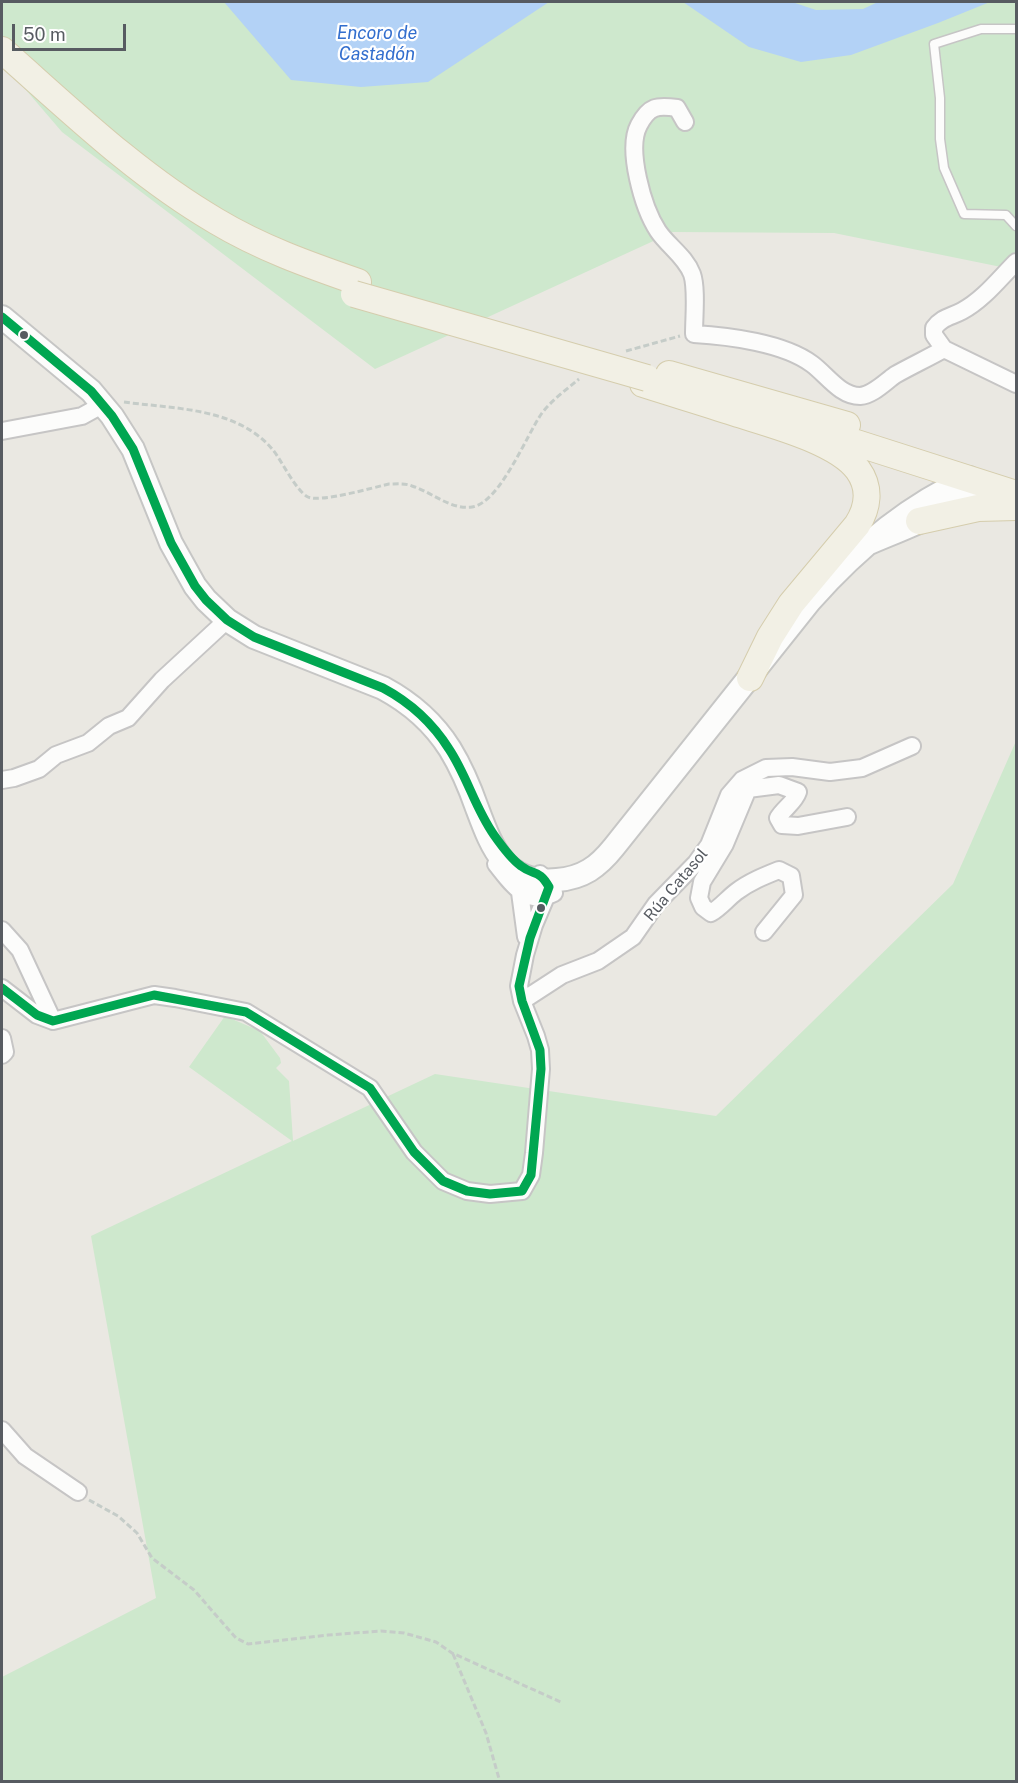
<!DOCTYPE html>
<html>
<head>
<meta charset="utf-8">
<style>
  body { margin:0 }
  #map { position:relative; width:1018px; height:1783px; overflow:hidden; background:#eae8e2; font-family:"Public Sans",sans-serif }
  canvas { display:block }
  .frame { position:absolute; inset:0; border:3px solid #575b61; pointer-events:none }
  .scale { position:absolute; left:12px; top:24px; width:114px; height:27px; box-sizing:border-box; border:3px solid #575b61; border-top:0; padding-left:8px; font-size:18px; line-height:21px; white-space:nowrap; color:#575b61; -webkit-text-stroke:4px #fff; paint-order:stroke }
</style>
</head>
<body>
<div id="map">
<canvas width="1018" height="1783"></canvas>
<div class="frame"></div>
<div class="scale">50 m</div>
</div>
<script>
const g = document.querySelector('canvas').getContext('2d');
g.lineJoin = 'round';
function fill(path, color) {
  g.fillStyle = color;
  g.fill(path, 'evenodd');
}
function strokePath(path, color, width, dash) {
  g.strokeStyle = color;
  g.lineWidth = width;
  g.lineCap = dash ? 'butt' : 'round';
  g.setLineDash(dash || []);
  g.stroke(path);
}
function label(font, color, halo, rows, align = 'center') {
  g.font = font + ' "Public Sans",sans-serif';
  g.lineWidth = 4.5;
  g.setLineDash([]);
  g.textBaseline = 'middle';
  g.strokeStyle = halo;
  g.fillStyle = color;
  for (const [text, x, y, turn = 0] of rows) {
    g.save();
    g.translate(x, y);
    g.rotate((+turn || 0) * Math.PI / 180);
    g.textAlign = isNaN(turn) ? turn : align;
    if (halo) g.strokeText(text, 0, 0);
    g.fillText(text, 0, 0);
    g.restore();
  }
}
const green = new Path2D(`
  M2,2H1016V270L834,233L673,232L375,369L62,132L2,62Z
  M1016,741V1781L2,1782V1677L156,1598L91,1236L292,1141L189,1067L225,1016L260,1031L280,1058L281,1063L276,1068L289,1081L293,1141L435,1074L716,1116L953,884Z`);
const water = new Path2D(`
  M224,2H549L428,82L361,87L291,80Z
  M683,2H792L816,10L863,9L878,2H990L938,23L851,55L801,62L749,47Z`);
const path = new Path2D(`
  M626,351L680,336
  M124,402C174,409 237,407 273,450C282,461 296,491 308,497C320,503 375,487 389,484C397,484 405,483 412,486C432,492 450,510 472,507C500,503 527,434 542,413C552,400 567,389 579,379
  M89,1500L118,1516L137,1533L152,1558L194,1590L236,1638L248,1644L328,1635L381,1631L404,1633L436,1642L452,1653L563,1703
  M453,1654L486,1733L500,1782`);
const service = new Path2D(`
  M1016,29H981L934,44L940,98V139L944,168L964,214L1006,215L1016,226`);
const minor = new Path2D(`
  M685,122L677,108C657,105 649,106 639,125C626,149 643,208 658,231C668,246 685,256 692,274C697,288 694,317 694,334C729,336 784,343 812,364C827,375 840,396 860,396C873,395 885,382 895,375C911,366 928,358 944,349L1016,384
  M944,349L934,335V328C942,317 951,317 962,311C983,300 1000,278 1016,262
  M2,431L82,416L102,405
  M2,780L14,778L39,769L56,755L88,743L109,726L128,718L162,680L227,620
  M742,780L748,789L725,844L702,882L699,898L703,907L711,913C721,907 727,899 736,892C749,882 764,876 779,870L791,876L794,895L764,932
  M748,789L779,785L798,792C795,802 783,809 778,818L782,825L798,826L847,817
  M496,864C512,884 526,907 554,893
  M519,885L526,937
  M2,930L20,950L53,1021
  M2,988L37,1015L53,1021
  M522,1001L562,975L598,961L633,937L656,904L696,863L709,845L729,795L742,780L766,768L792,767L830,772L862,768L912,746
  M53,1021L154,995L175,998L246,1012L370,1088L414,1152L443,1181L467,1191L490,1194L522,1191L531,1175L534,1153L541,1069L540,1050L536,1036L522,1001L519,986L525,955L534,925L548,892L547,881L540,874
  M2,1038L5,1052L2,1055
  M2,1430L25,1456L78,1492`);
const secondary = new Path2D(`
  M2,317L91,391L112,416L133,449L171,543L195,586L206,600L227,620L254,637L383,688C411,703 433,722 450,749C461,767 470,788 477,808C492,848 505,885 557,880C583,878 598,867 614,847L810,601C855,550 907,506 969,478L970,490C949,513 896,531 867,544`);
const primary = new Path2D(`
  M2,50C70,110 137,175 216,221C261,248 309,265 358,282
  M669,374L847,425
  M643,384C674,394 705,403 735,413C769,424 837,441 858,470C871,488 868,508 857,525L791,604L770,637L750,678
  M822,432L1016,494
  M919,521L978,508L1016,507`);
const primaryBridge = new Path2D(`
  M354,294L647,378`);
const bus1 = new Path2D(`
  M2,317L91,391L112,416L133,449L171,543L195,586L206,600L227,620L254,637L383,688C411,703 432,722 449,749C467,776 475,808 494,835C501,845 511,859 521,866C534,876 539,869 549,887L530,938L519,986L522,1001L540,1050L541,1069L531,1175L522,1191L490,1194L467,1191L443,1181L414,1152L370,1088L246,1012L154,995L53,1021
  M2,988L37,1015L53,1021`);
const markers = [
  [24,335,5,"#575b61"],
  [541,908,5,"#575b61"]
];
const streetNames = [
  ["Rúa Catasol",676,885,-50]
];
const waterNames = [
  ["Encoro de",377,33],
  ["Castadón",377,54]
];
fill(green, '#cee8cd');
fill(water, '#b3d2f6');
strokePath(service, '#c6c5c5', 11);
strokePath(minor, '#c6c5c5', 20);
strokePath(secondary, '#c6c6c5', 26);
strokePath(primary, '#d5cdad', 28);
strokePath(path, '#c5ccc8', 3, [6, 3]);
strokePath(service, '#fcfcfb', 8);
strokePath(minor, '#fcfcfb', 16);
strokePath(secondary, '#fcfcfb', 22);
strokePath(primary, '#f2f0e5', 26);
strokePath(primaryBridge, '#d5cdad', 28, []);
strokePath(primaryBridge, '#f2f0e5', 26);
strokePath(bus1, '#00a651', 9);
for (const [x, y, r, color] of markers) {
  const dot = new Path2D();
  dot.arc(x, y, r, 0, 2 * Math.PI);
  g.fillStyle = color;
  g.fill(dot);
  strokePath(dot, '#fff', 2);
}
label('16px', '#575b61', '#fff', streetNames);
label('italic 18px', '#326ece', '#fff', waterNames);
</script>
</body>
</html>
